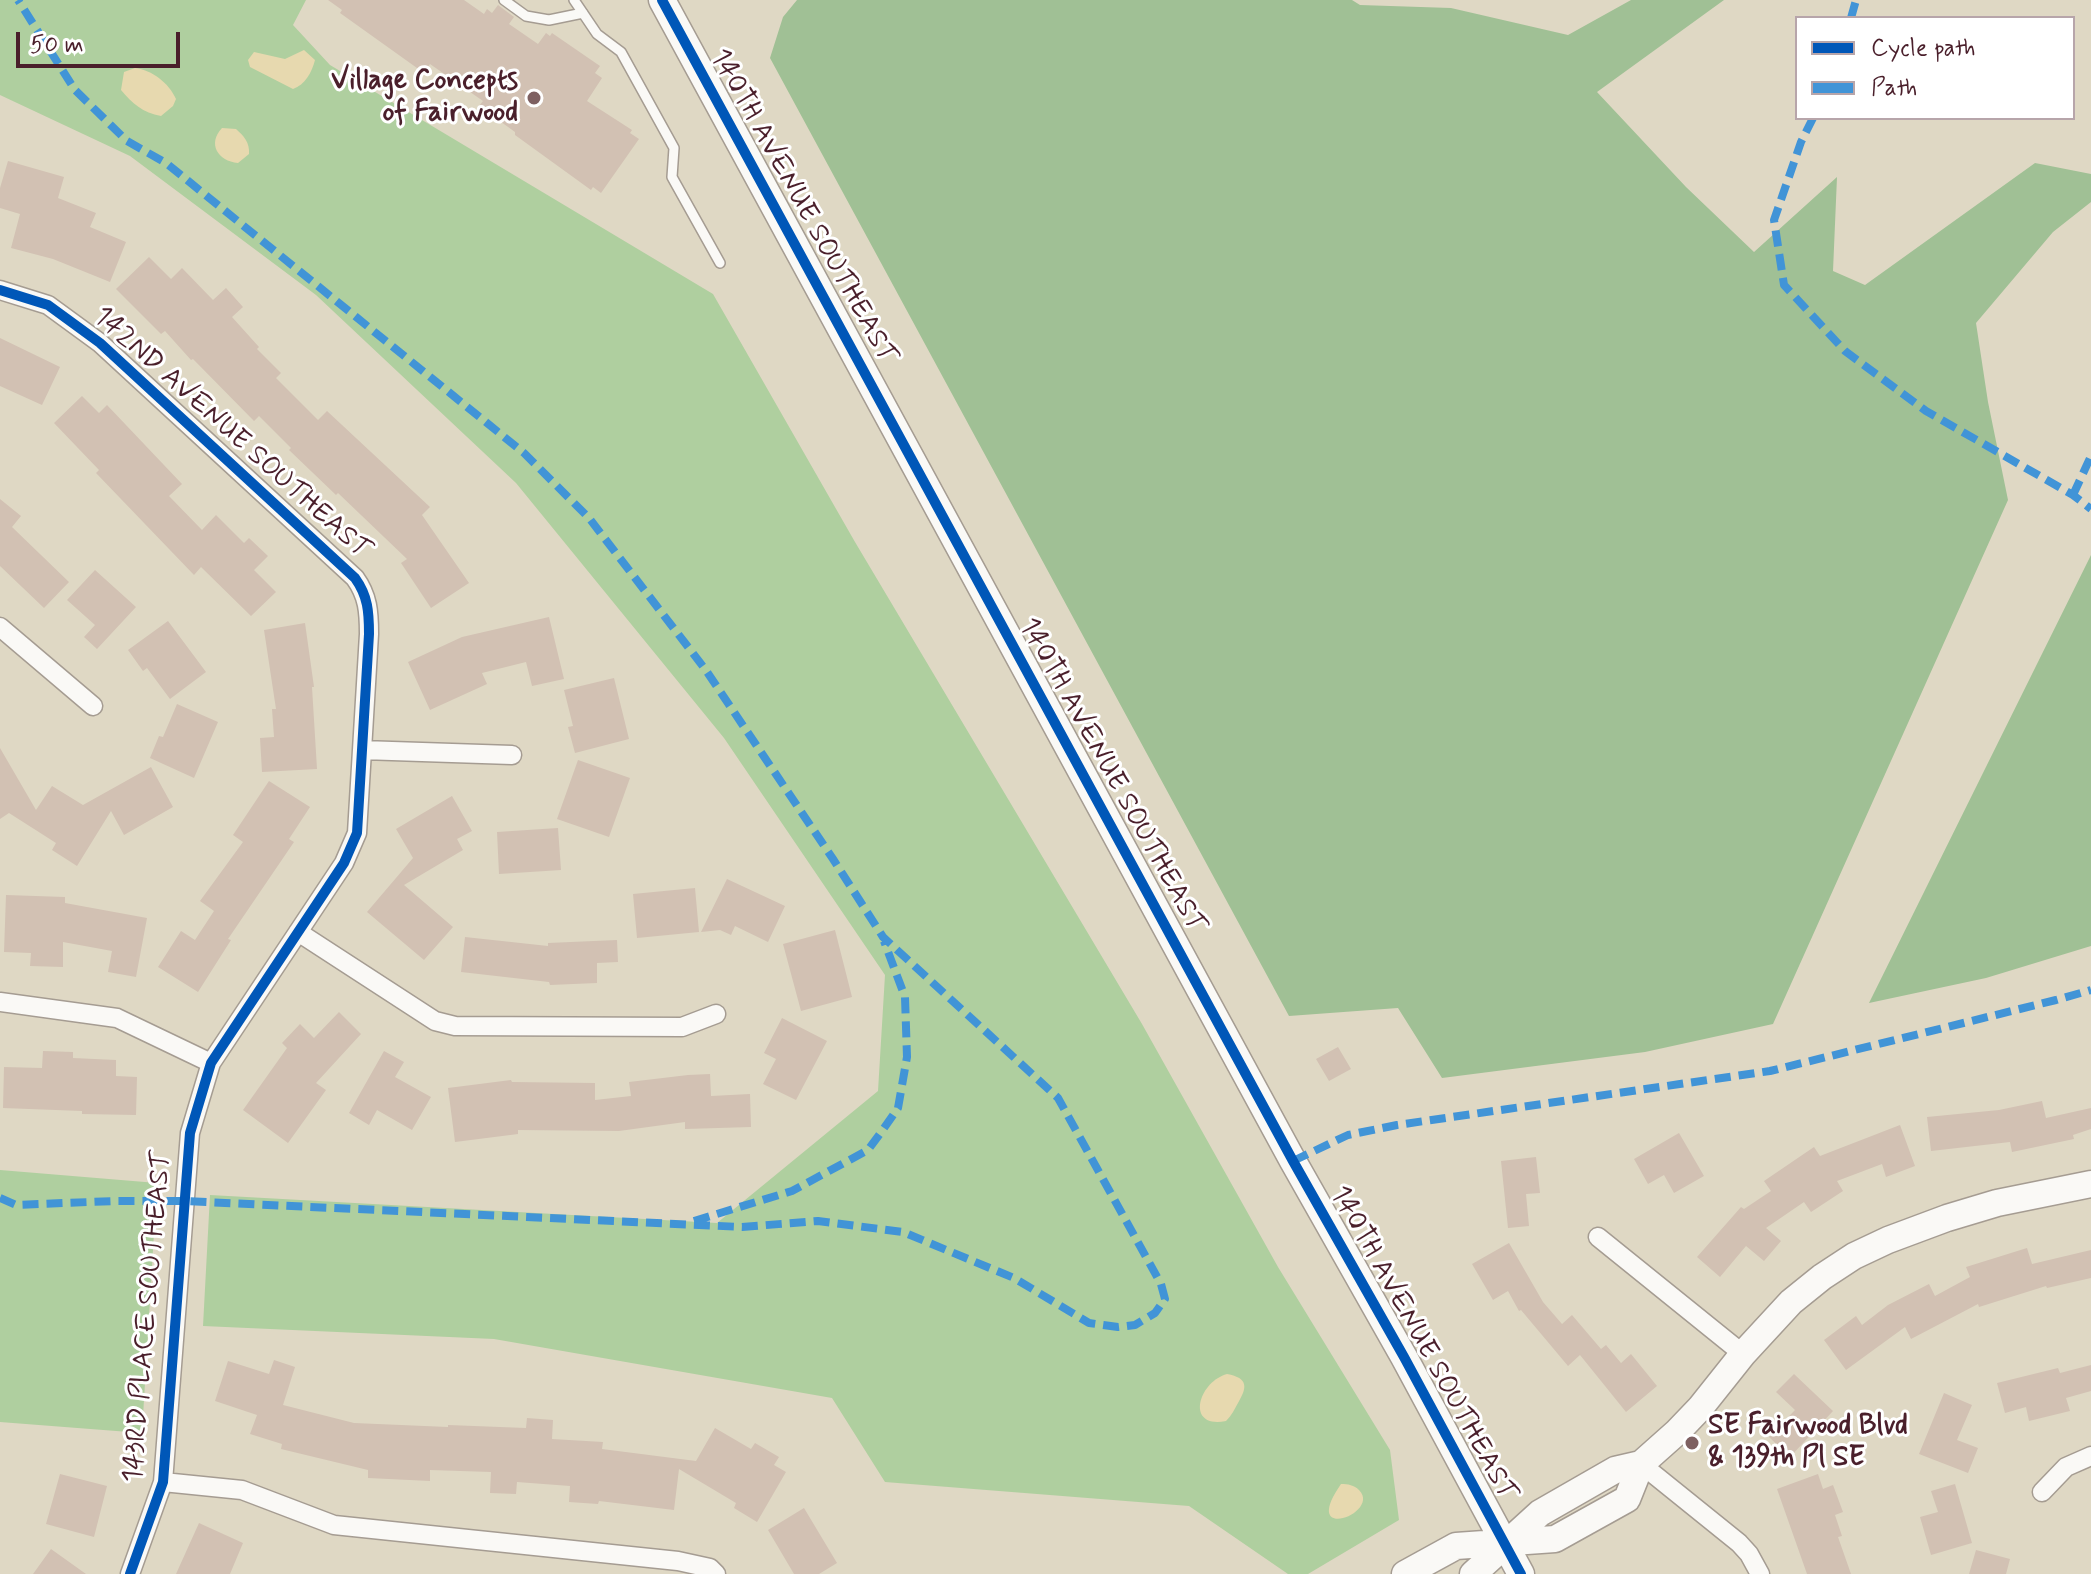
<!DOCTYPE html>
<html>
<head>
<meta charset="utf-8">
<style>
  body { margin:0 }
  #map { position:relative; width:2091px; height:1574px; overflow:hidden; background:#dfd8c4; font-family:Mynerve,sans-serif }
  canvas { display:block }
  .legend { position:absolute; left:1795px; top:16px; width:280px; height:104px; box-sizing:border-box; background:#fff; border:2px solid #b7a5aa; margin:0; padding:10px 14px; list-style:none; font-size:24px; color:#4a1f2b }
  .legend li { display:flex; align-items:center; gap:16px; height:40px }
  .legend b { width:40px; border:2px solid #b7a5aa }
  .scale { position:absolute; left:16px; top:32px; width:164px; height:36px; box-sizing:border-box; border:4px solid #4a1f2b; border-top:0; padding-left:10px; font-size:24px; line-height:28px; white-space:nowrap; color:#4a1f2b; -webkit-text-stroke:6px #fff; paint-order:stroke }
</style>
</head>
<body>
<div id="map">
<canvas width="2091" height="1574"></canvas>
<ul class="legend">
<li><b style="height:10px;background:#0057b8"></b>Cycle path</li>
<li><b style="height:10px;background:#4194d7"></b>Path</li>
</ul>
<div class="scale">50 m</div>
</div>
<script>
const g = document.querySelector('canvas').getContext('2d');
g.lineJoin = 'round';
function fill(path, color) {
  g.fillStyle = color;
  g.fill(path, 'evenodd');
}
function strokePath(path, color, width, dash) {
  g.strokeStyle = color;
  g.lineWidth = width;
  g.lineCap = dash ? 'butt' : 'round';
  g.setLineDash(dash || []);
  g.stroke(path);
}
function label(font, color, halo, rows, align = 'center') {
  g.font = font + ' Mynerve,sans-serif';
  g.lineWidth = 6;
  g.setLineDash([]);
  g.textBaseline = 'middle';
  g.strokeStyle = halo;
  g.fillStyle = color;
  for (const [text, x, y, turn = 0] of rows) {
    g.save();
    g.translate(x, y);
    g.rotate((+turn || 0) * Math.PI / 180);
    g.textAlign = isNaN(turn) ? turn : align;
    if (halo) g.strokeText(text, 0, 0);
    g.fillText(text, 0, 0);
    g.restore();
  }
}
const green = new Path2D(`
  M0,0H306L293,25L330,65L713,294L855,542L1142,1024L1278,1267L1390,1450L1399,1520L1308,1574H1288L1189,1506L885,1482L832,1398L494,1339L203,1326L210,1195L717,1223L878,1091L885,975L724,738L516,483L316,295L130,156L0,95Z
  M0,1170L157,1183L142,1433L0,1422Z`);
const forest = new Path2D(`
  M797,0H1352L1360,5L1451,8L1568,35L1631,0H1724L1597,92L1686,187L1754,252L1837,177L1833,271L1865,285L2035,163L2091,174V202L2053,232L1976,323L1988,402L2008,500L1773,1024L1645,1052L1442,1078L1398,1008L1289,1016L770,58L783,17Z
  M2091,555V946L1986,978L1869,1003Z`);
const sand = new Path2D(`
  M304,50L315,60C312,72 305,85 293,89L250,67L248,60L254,52L285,59Z
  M135,68C152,70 169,83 176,99L173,106L161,116C143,113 132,103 121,90L124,72Z
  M222,128L236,129C244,136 250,143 249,154L238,163C218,161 207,144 222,128Z
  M1227,1374C1249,1378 1247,1388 1238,1403C1234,1410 1232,1415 1226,1421C1185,1429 1198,1382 1227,1374Z
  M1341,1484C1348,1484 1354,1485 1359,1490C1382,1513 1299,1544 1341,1484Z`);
const building = new Path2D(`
  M328,0H464L484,14L487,9L492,13L498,5L514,17L509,24L538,44L546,33L550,36L552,33L600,66L595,73L602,78L587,101L632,130L630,133L639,139L601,193L593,187L591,190L515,135V132L479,106L483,101L430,64L424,73L340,13L342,10Z
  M8,161L64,177L58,198L96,213L90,227L126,242L110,282L53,259L11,248L20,214L0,208V188Z
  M149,257L171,279L182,268L213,300L226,288L243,307L232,317L259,347L257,349L281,373L276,378L318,420L327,411L430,507L422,515L469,583L431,608L401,563L407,559L338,493L336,495L289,450L291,448L259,416L254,421L193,359L191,360L165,331L161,334L116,289Z
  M0,338L60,367L42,405L0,386Z
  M82,396L99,413L107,405L182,484L169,496L202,530L216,515L244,543L249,538L268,556L254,570L276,592L251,616L201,567L194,575L96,473L99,470L54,423Z
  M0,499L21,516L12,527L69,582L44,608L0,566Z
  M95,570L136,607L97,649L84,637L95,625L67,600Z
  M549,617L564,679L532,686L526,662L482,673L487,684L430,710L408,662L462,637Z
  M168,621L206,672L170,699L147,668L143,671L128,650Z
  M305,623L314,687H312L317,769L262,772L260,738L274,737L272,709H276L264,630Z
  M614,678L629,739L575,753L568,727L573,726L564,690Z
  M177,704L218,722L194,778L150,758L159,736L163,737Z
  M0,748L36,810L52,786L83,805L151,767L173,807L124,835L111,811L77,866L52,850L56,843L9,813L0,819Z
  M578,760L630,778L609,837L557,819Z
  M269,781L310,807L289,839L294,842L228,939L231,940L198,992L158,967L181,931L195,940L214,911L200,901L243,842L233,835Z
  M452,796L472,831L457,839L463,850L404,885L453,927L424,960L367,912L413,858L396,829Z
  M558,828L561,870L499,874L497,832Z
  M727,879L785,906L768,942L735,926L731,935L720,930L701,932Z
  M695,888L699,932L637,938L633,894Z
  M6,895L65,897V903L147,918L136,977L108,972L112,951L63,942V967L30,966L31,953L4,952Z
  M835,930L852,997L801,1011L783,944Z
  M465,937L548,946V943L617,940L618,962L597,963V983L550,985L549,982L461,972Z
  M339,1012L361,1034L316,1083L326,1090L288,1143L243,1110L287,1048L282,1043L300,1024L314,1038Z
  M782,1018L827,1041L796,1100L763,1084L776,1059L764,1053Z
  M1338,1047L1351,1069L1329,1081L1316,1059Z
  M43,1051L73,1052V1058L116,1060V1076L137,1077L136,1115L82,1114V1111L3,1108L4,1067L42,1068Z
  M384,1051L404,1062L395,1077L431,1097L412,1130L377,1110L369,1125L349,1113Z
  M710,1074L711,1096L750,1094L751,1127L685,1129V1122L619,1131L518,1130V1134L455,1142L448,1088L511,1080L512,1082L595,1083V1100L631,1096L629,1082L688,1075Z
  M2042,1101L2046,1118L2091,1108V1129L2073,1135L2074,1139L2012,1152L2010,1142L1931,1151L1927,1117L1999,1110Z
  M1900,1125L1915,1166L1886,1177L1882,1164L1837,1181L1843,1191L1811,1212L1804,1202L1766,1228L1781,1241L1764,1261L1746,1246L1720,1277L1697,1257L1741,1207L1744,1209L1771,1191L1764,1181L1814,1147L1820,1156Z
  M1679,1133L1704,1176L1674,1193L1664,1175L1648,1184L1634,1159Z
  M1536,1157L1540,1193L1526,1194L1529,1226L1508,1228L1501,1161Z
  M1509,1243L1543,1302L1562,1324L1572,1315L1601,1349L1606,1345L1621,1363L1631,1354L1657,1386L1626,1412L1580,1355L1568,1366L1521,1310L1519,1311L1508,1291L1493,1300L1472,1264Z
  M2027,1248L2032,1264L2091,1250V1278L2047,1288L2046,1286L1979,1307L1978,1304L1911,1339L1905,1327L1846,1370L1824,1340L1856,1316L1862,1325L1888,1305L1929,1284L1935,1296L1970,1277L1966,1267Z
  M274,1360L295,1367L283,1405L354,1423L448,1427V1425L526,1428L527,1418L553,1420L552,1439L603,1442L602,1449L696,1461L715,1428L751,1449L755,1443L779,1457L774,1465L786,1472L757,1522L734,1508L736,1503L679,1469L674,1510L599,1501L598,1504L569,1502L570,1486L517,1482L516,1494L490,1493L491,1472L430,1470V1481L368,1478V1470L281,1449L282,1444L250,1434L257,1415L215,1401L228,1361L269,1374Z
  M2091,1365V1391L2066,1398L2070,1411L2029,1421L2026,1407L2005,1413L1997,1383L2058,1368L2060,1373Z
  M1794,1374L1833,1411L1790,1457L1769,1437L1795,1410L1776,1392Z
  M1944,1393L1972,1405L1957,1440L1978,1448L1968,1473L1919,1454Z
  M60,1474L107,1486L94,1537L46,1524Z
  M1818,1474L1823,1489L1833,1485L1843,1512L1835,1515L1842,1536L1838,1537L1851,1574H1807L1777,1489Z
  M1955,1484L1972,1543L1931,1555L1920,1517L1938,1512L1931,1491Z
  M804,1508L837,1563L819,1574H794L768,1530Z
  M199,1523L243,1543L230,1574H176Z
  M51,1549L86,1574H33Z
  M1976,1550L2010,1559L2006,1574H1969Z`);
const lane = new Path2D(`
  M504,0L526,16L549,20L583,13
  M574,0L597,34L621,52L674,148L672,177L720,263`);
const street = new Path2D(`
  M0,290L48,305L100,343L355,578C368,596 369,612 369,634L357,833L344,863L211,1063L190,1133L163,1482L130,1574
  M0,627L93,706
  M362,750L512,755
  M298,932L435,1021L455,1026L682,1027L716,1014
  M0,1002L117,1018L211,1063
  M1598,1237L1743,1354
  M1641,1464L1739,1543L1749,1554L1760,1574
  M163,1482L242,1490L334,1525L678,1561L710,1568L716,1574
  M2042,1492L2066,1467L2091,1456`);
const secondary = new Path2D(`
  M662,0L1293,1161L1404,1357L1521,1574
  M1405,1574L1456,1546L1555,1539L1627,1499L1641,1464L1677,1432L1700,1408L1743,1354L1791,1302L1822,1277L1854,1256L1888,1240L1947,1218L1997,1203L2091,1184
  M1473,1574L1540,1513L1615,1470L1641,1464`);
const quiet = new Path2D(`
  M1851,18L1856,0
  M1813,118L1801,142L1774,220L1784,285L1845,351L1926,411L2073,495L2091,509
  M2073,495L2091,456
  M1293,1161L1348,1135L1397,1125L1770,1071L2056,1000L2091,990
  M0,1198L16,1205L114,1201H184L742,1227L818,1221L903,1232L1014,1278L1089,1323L1118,1327L1135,1325L1155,1313L1165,1299L1161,1284L1058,1098L883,937L833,859L705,669L589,518L524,453L166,163L127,141L75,90L18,0
  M694,1221L792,1191L868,1150L882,1131L898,1108L907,1057L905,997L884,941`);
const cycleway = new Path2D(`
  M662,0L1293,1161L1404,1357L1521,1574
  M0,290L48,305L100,343L355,578C368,596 369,612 369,634L357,833L344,863L211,1063L190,1133L163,1482L130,1574`);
const markers = [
  [534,98,8,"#7e6061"],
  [1692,1443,8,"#7e6061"]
];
const poiNames = [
  ["Village Concepts",518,82],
  ["of Fairwood",518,114],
  ["SE Fairwood Blvd",1708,1427,"left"],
  ["& 139th Pl SE",1708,1459,"left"]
];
const streetNames = [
  ["140TH AVENUE SOUTHEAST",802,207,61],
  ["142ND AVENUE SOUTHEAST",231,434,42],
  ["140TH AVENUE SOUTHEAST",1111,776,61],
  ["143RD PLACE SOUTHEAST",149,1317,-85],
  ["140TH AVENUE SOUTHEAST",1422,1344,61]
];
fill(green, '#afcf9f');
fill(forest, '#a0c095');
fill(sand, '#e7d9af');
fill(building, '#d2c1b3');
strokePath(lane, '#a59c92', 12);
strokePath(street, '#a59c92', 21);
strokePath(secondary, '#a59c92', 29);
strokePath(lane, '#faf9f6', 9);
strokePath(street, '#faf9f6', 18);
strokePath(secondary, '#faf9f6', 26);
strokePath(quiet, '#4194d7', 8, [16, 8]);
strokePath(cycleway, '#0057b8', 10);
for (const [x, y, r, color] of markers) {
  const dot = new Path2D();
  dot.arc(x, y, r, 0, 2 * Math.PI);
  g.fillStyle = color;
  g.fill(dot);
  strokePath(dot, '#fff', 3);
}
label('bold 28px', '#4a1f2b', '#fff', poiNames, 'right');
label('28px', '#4a1f2b', '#fff', streetNames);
</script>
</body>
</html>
